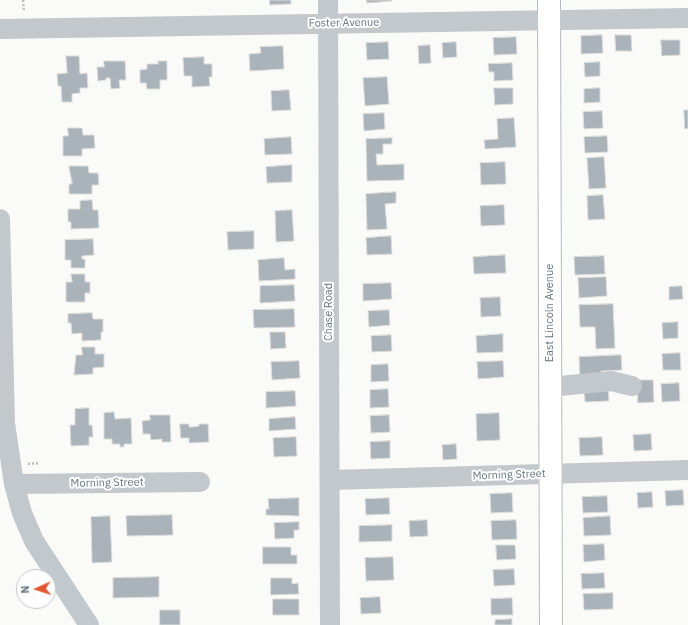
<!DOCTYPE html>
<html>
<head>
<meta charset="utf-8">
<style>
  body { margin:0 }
  #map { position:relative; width:688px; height:625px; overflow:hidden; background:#fafaf8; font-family:"IBM Plex Sans",sans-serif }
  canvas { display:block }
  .north { position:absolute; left:16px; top:569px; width:40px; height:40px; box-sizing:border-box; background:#fff; border:1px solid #c1c8cd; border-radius:50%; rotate:267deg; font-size:11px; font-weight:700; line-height:16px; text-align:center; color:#657683 }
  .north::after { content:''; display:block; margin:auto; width:14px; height:18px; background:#e4572e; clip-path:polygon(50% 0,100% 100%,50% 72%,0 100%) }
</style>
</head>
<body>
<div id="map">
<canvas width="688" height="625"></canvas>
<div class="north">N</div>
</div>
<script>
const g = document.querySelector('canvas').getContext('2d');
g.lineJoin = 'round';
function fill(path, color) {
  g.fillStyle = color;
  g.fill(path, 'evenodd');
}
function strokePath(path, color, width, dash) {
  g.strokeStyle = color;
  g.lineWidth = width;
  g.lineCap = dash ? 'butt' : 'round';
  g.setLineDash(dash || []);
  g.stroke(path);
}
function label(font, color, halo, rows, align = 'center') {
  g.font = font + ' "IBM Plex Sans",sans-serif';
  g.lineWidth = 4;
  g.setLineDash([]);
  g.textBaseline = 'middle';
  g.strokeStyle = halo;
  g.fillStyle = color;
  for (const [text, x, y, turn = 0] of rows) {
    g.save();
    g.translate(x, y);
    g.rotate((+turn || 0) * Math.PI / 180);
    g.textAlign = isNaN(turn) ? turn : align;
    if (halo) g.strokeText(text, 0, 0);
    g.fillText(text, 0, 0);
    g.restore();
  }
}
const building = new Path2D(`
  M270,0H291V4L270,5Z
  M367,0H391L392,1L367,3Z
  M602,35L603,53L581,54V36Z
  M615,35H631L632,51H616Z
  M516,37L517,54L494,55L493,38Z
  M661,40H680V55L662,56Z
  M388,42L389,59L367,60L366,43Z
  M456,42L457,57L443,58L442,43Z
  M430,45L431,63L419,64L418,46Z
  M283,46L284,69L250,71L249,54L261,53L260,47Z
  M66,56H79L80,74L87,73L88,88H80V93L72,94V102H62L61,86H58L57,74L67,73Z
  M204,57V64H212V77H209L210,86L192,87V76H184L183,58Z
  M104,61H125L126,80H119L120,88L111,89L110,78H106V80L98,81L97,67H104Z
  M158,61H167V80H160V89H147L146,83H140V70L147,69V64H158Z
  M600,62V76L585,77L584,63Z
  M512,63L513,80L494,81V72H489L488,64Z
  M387,77L389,104L365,106L363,78Z
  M494,88H513V104L495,105Z
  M600,88V102L584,103V89Z
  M289,90L291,110L272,111L271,91Z
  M684,110H688V128L685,129Z
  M602,111L603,128L584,129L583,112Z
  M384,113L385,129L364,131L363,114Z
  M514,118L516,147L485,149L484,140L498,139L497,119Z
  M68,128H82L83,135H94L95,148L82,149V156H63V136H68Z
  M607,136L608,152L585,153L584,137Z
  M291,137L292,154L265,155L264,139Z
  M392,138V144H383V154H376L377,165L404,164V180L367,181L366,139Z
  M604,157L606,188L589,189L587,158Z
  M505,162L506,184L481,185L480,163Z
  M292,165V182L267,183L266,167Z
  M69,166H88L89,173H98L99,185H92V194H69V184H72Z
  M396,192V203L385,204L387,229L367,230L366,194Z
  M603,195L605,219L588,220L587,196Z
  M92,200L93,210H98L99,228L71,229V222H68V209H80V201Z
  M504,205L505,225L481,226L480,206Z
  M292,210L294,241L276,242L275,211Z
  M254,231V249L228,250L227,232Z
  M391,236L392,254L367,255L366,238Z
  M93,239L94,255L82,256V259H85V268H71V260H65V240Z
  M505,255L506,273L474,274L473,257Z
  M604,256L605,274L575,275L574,257Z
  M284,258L285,270L295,269V279L259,281L258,260Z
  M71,274H85V282H90V293H85V302H66V282H72Z
  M606,277L607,296L579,298L578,278Z
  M391,283L392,299L363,301V284Z
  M294,285L295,301L260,303V286Z
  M682,286L683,299L669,300V287Z
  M500,297L501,316L481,317L480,298Z
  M613,304L615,348L596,349L595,327H580L579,305Z
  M294,309L295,327L254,328L253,310Z
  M389,310L390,325L369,327L368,311Z
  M92,313L93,319H103V332H101V340L82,341V333L72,334L71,323H68V314Z
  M678,322V338L663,339L662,323Z
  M270,332H285L286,348L271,349Z
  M503,334V352L477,353L476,336Z
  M391,335L392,351L372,352L371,336Z
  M82,347H95V354H104V367L93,368V374L74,375L76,355H82Z
  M680,353L681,370H663L662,354Z
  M621,355L622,370L601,371L602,378L580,379L579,357Z
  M299,361L300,378L272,380L271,362Z
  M503,361L504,377L478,379L477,362Z
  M388,364L389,381L371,382V365Z
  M638,380H653L654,402L638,403Z
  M679,383L680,401L662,402L661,384Z
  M608,384L609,401L585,402L584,386Z
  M388,389L389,407L370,408V390Z
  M295,391L296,406L266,408V392Z
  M89,408V425H92L93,437H89V445L71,446L70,425H75V409Z
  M114,412L115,419L131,418L132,444H124V447H120V444H112V439H104V413Z
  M499,413L500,440L477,441L476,414Z
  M150,415H170L171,442H162V439L151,440L150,434H143L142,421L150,420Z
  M389,415L390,432L371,433L370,416Z
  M295,417L296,429L269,431V419Z
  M180,424H189V427H193L199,426V424H208L209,442L189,443V438H181Z
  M651,434L652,450L634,451L633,435Z
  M296,437L297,456L274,457L273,438Z
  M602,437L603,455L580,456L579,438Z
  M390,441V458L371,459L370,442Z
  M456,444L457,459L443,460L442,445Z
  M683,490L684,505L666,506L665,491Z
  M652,492L653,507L638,508L637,493Z
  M512,493L513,512L491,513L490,494Z
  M607,496L608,512L583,513L582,497Z
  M299,498V516L266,515V509H269L268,499Z
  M389,498L390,514L366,515L365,499Z
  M172,515L173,535L127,536L126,516Z
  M110,516L112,562L92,563L91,517Z
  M610,516L611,535L584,536L583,518Z
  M427,520L428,536L410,537L409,521Z
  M516,520L517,539L492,540L491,521Z
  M299,522V530H294V538L275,539L274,523Z
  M392,525V541L359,542V526Z
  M604,544L605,560L584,562L583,545Z
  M496,545H515L516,559L497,560Z
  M263,547H291V555H297V564H263Z
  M393,557L394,580L366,581L365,558Z
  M514,569L515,585L494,586L493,570Z
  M604,573L605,588L582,589L581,574Z
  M159,577V597L113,598V578Z
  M271,578H292V584L298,583L299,594L271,595Z
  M613,593V609L584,610L583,594Z
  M380,597L381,613L361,614L360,598Z
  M512,598L513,615H491V599Z
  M273,599H299V615H273Z
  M160,610H180V625H160Z
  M512,619V625H495V620Z`);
const path = new Path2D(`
  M23,0L24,12
  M28,464L38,463`);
const minor = new Path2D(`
  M328,0L330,625
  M0,29L688,18
  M0,219L5,423L14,484L22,513L34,541L89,625
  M550,387L611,381L632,386
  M330,480L688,470
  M14,484L200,482`);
const major = new Path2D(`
  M549,0L551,625`);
const streetNames = [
  ["Foster Avenue",344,23,-1],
  ["Chase Road",329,312,-90],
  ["East Lincoln Avenue",550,313,-90],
  ["Morning Street",509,475,-2],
  ["Morning Street",107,483,-1]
];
fill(building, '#aab3b9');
strokePath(building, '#dcdcda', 1);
strokePath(major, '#b5babe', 24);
strokePath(path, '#bbbfc2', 2.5, [2, 2]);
strokePath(minor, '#c3c8cc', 20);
strokePath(major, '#fff', 22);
label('11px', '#657683', '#fff', streetNames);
</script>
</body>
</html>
